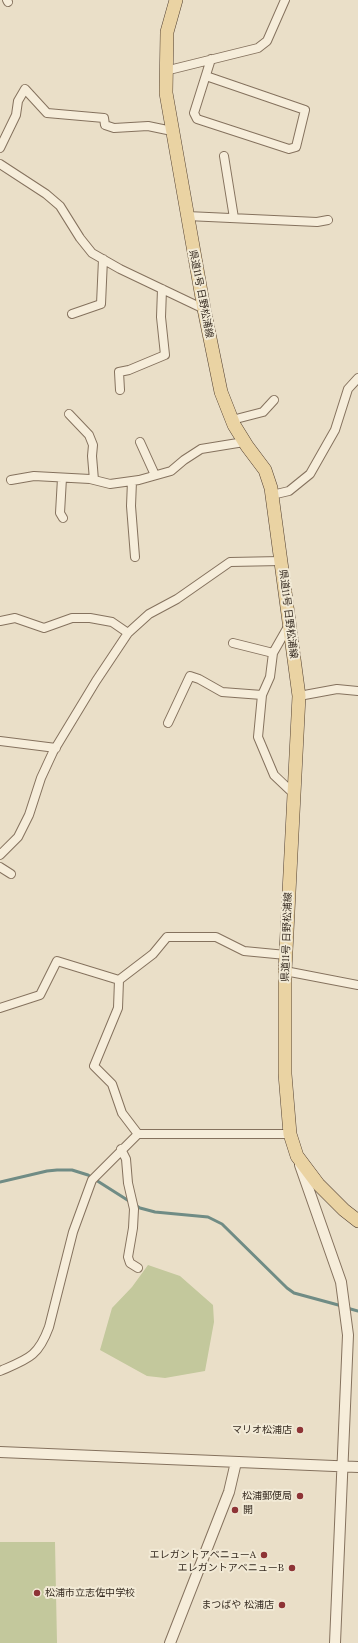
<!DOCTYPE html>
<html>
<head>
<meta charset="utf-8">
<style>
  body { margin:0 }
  canvas { display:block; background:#eadfc8 }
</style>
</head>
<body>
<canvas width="358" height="1643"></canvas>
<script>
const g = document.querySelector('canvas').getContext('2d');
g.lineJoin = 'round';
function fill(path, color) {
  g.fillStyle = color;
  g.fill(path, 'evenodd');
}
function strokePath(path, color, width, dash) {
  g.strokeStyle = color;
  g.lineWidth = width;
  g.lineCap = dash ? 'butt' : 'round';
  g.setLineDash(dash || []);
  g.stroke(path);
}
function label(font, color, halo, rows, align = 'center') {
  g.font = font + ' Lora,"Noto Sans JP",serif';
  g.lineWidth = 4;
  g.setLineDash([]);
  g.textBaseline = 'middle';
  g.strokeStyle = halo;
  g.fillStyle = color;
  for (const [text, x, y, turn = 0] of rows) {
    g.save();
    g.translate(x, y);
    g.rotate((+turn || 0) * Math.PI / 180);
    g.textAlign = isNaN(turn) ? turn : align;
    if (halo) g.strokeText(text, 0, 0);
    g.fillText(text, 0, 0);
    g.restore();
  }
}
const green = new Path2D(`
  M148,1265L180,1276L213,1305L214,1322L205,1371L165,1378L147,1376L100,1350L112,1308L132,1287Z
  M0,1542H55L57,1643H0Z`);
const stream = new Path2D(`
  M0,1182L47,1171L57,1170H72L88,1175L140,1208L155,1212L208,1217L222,1224L287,1288L294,1293L342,1306
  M347,1308L358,1311`);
const minor = new Path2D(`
  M7,0L8,2
  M165,71L258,48L267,41L285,0
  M206,76L305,110L296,147L289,149L197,119L194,113L211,59
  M0,148L16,115L18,101L25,89L47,113L104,118L105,125L114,128L148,126L172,131
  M224,156L234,218
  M0,164L46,194L60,206L80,238L92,253L120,269L204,309
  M187,216L317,222L328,220
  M72,314L101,304L103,259
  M120,390L119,372L129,370L165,355L161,317L162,289
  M69,414L89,435L93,445L92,456L94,480
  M232,420L263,412L274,400
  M140,442L155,475
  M62,478L60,513L63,518
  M11,480L34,476L90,479L110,484L139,480L171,471L184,460L201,449L244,442
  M132,481L131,506L135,557
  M272,495L289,491L310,474L335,430L348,389L358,378
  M0,621L15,618L44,628L72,618H90L112,622L128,633
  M289,625L273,653L270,677L262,695L258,737L274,775L294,794
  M233,643L273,653
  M299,696L337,689L358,691
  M168,723L190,676L199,679L222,692L262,695
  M0,741L56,748
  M0,855L18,837L29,815L41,778L53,752L96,681L128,633L149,614L177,599L230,562L281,561
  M0,867L11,874
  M286,955L244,951L216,937H167L153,954L119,980L118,1008L94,1066L112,1084L122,1113L138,1134H290
  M285,971L358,985
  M0,1008L40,995L57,961L119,980
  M121,1149L126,1159L128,1183L134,1209L133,1228L128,1257L130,1263L138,1268
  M0,1371C28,1359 38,1357 49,1327L73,1232L92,1180L138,1134`);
const tertiary = new Path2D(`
  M300,1165L341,1282L348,1335L335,1643
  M0,1452L358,1467
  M170,1643L229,1492L236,1462`);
const primary = new Path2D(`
  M176,0L167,32L166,93L204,309L221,392L234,425L247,446L265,470L271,488L299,696L285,971V1074L290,1134L297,1156L318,1184L344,1210L358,1221`);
const markers = [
  [300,1430,4,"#8e3436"],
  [300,1496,4,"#8e3436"],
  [235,1510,4,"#8e3436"],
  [264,1555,4,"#8e3436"],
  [292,1568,4,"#8e3436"],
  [37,1593,4,"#8e3436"],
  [282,1605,4,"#8e3436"]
];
const streetNames = [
  ["県道11号 日野松浦線",201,294,79],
  ["県道11号 日野松浦線",288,614,83],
  ["県道11号 日野松浦線",287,937,-88]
];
const poiNames = [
  ["マリオ松浦店",292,1430],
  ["松浦郵便局",292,1496],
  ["開",243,1510,"left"],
  ["エレガントアベニューA",256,1555],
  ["エレガントアベニューB",284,1568],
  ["松浦市立志佐中学校",45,1593,"left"],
  ["まつばや 松浦店",274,1605]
];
fill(green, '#c3c89c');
strokePath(stream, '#708c85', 3);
strokePath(minor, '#85725e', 10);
strokePath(tertiary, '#85725e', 12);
strokePath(primary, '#534132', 14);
strokePath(minor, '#f6edda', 8);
strokePath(tertiary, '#f6edda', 10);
strokePath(primary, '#ead3a3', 13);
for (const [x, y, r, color] of markers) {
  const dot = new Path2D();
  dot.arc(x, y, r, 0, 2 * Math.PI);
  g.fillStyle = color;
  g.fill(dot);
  strokePath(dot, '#f2ead6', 1.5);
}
label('10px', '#362b21', '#f2ead6', streetNames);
label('10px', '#362b21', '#f2ead6', poiNames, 'right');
</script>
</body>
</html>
